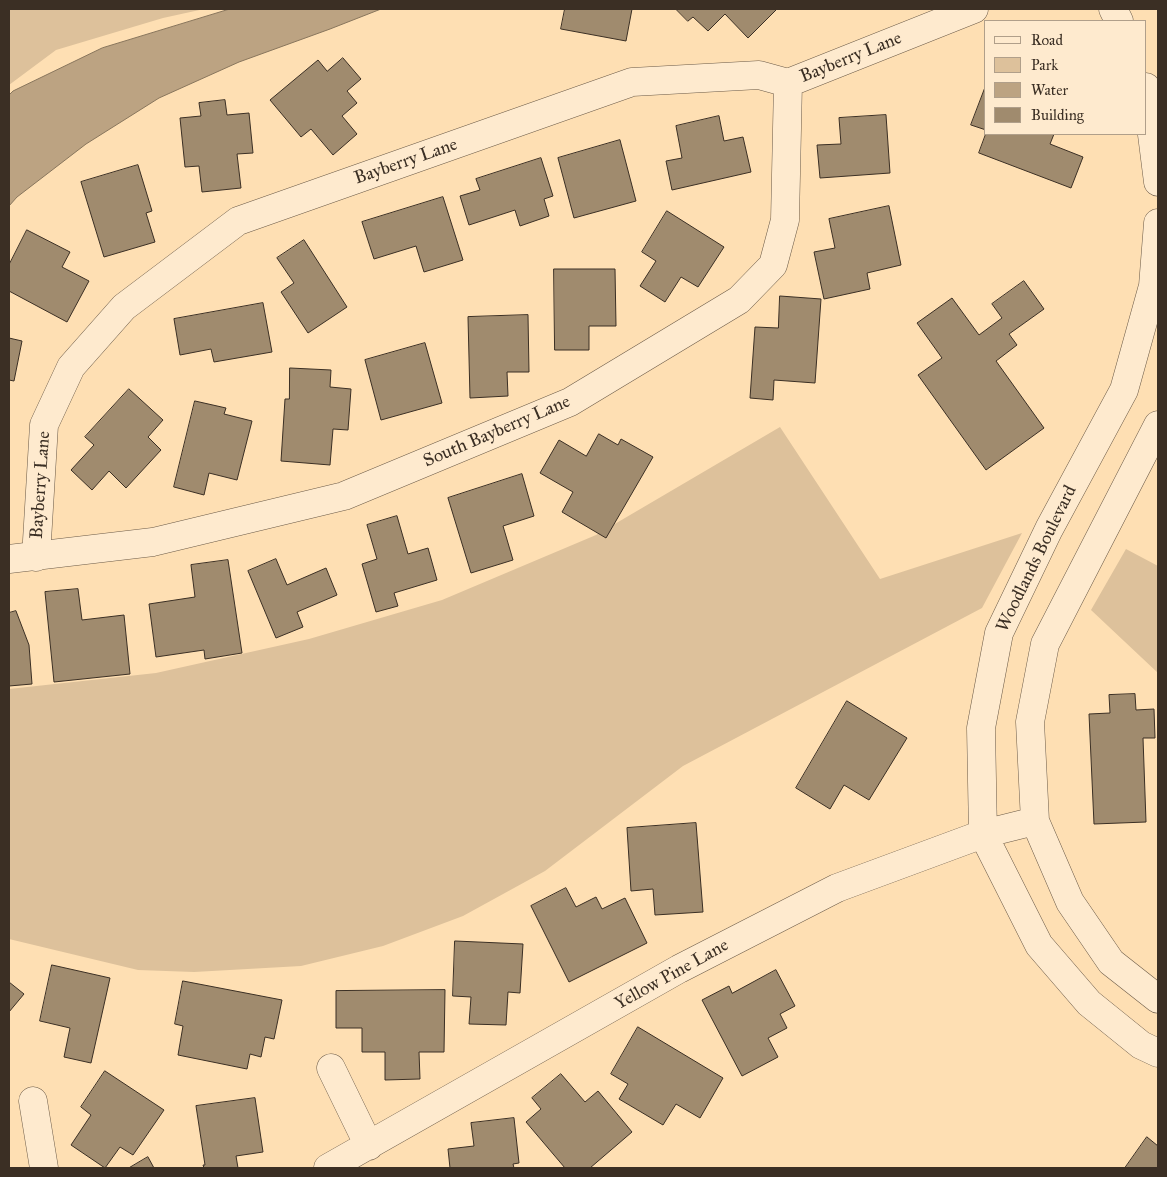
<!DOCTYPE html>
<html>
<head>
<meta charset="utf-8">
<style>
  body { margin:0 }
  #map { position:relative; width:1167px; height:1177px; overflow:hidden; background:#fedfb3; font-family:"IM FELL Great Primer",serif }
  canvas { display:block }
  .frame { position:absolute; inset:0; border:10px solid #3b2f24; pointer-events:none }
  .legend { position:absolute; left:984px; top:20px; width:162px; height:115px; box-sizing:border-box; background:#feeace; border:1px solid #b09f8a; margin:0; padding:6px 9px; list-style:none; font-size:15px; color:#3b2f24 }
  .legend li { display:flex; align-items:center; gap:10px; height:25px }
  .legend b { width:25px; border:1px solid #b09f8a }
</style>
</head>
<body>
<div id="map">
<canvas width="1167" height="1177"></canvas>
<div class="frame"></div>
<ul class="legend">
<li><b style="height:6px;background:#feeace"></b>Road</li>
<li><b style="height:14px;background:#ddc19b"></b>Park</li>
<li><b style="height:14px;background:#bca382"></b>Water</li>
<li><b style="height:14px;background:#a08b6e"></b>Building</li>
</ul>
</div>
<script>
const g = document.querySelector('canvas').getContext('2d');
g.lineJoin = 'round';
function fill(path, color) {
  g.fillStyle = color;
  g.fill(path, 'evenodd');
}
function strokePath(path, color, width, dash) {
  g.strokeStyle = color;
  g.lineWidth = width;
  g.lineCap = dash ? 'butt' : 'round';
  g.setLineDash(dash || []);
  g.stroke(path);
}
function label(font, color, halo, rows, align = 'center') {
  g.font = font + ' "IM FELL Great Primer",serif';
  g.lineWidth = 4.5;
  g.setLineDash([]);
  g.textBaseline = 'middle';
  g.strokeStyle = halo;
  g.fillStyle = color;
  for (const [text, x, y, turn = 0] of rows) {
    g.save();
    g.translate(x, y);
    g.rotate((+turn || 0) * Math.PI / 180);
    g.textAlign = isNaN(turn) ? turn : align;
    if (halo) g.strokeText(text, 0, 0);
    g.fillText(text, 0, 0);
    g.restore();
  }
}
const green = new Path2D(`
  M9,9H204L163,18L56,50L9,85Z
  M780,427L880,579L1022,533L982,608L683,766L545,871L463,916L383,946L301,966L194,972L138,970L9,939V689L156,673L309,639L442,600L596,535Z
  M1126,549L1158,566V673L1091,610Z`);
const water = new Path2D(`
  M230,9H381L330,29L239,62L159,98L86,144L17,197L9,206V95L13,91L102,48Z`);
const building = new Path2D(`
  M565,9H632L626,41L561,29Z
  M676,9H775L776,10L748,38L725,14L708,31L693,17L688,21Z
  M343,58L361,79L347,91L357,103L342,116L357,134L333,155L311,129L301,137L270,100L318,60L327,71Z
  M986,85V130L971,125Z
  M225,100L227,115L249,113L253,153L237,154L241,188L202,192L199,166L185,167L180,118L201,116L199,103Z
  M886,115L890,173L820,178L817,145L841,144L839,118Z
  M719,116L724,141L743,137L751,172L672,190L666,161L682,158L676,126Z
  M986,134H1054L1050,144L1083,157L1071,188L979,153Z
  M620,140L636,201L574,218L558,158Z
  M541,158L553,196L544,199L549,216L520,226L515,210L469,225L460,196L480,190L476,179Z
  M138,165L152,211L146,213L155,242L104,257L81,182Z
  M443,197L463,260L424,272L416,246L374,259L362,222Z
  M889,206L901,265L867,273L870,289L824,299L814,252L835,248L829,219Z
  M667,211L724,247L698,287L681,277L665,302L640,286L656,261L642,252Z
  M27,230L70,252L62,267L89,281L67,322L9,291V265Z
  M304,240L347,307L308,333L281,292L294,283L277,258Z
  M554,269H615L616,326H589V350H555Z
  M1024,281L1044,309L1009,334L1017,345L996,361L1044,428L986,470L918,375L942,358L917,323L952,298L979,335L1002,318L992,304Z
  M780,296L821,299L815,383L774,380L773,400L750,398L755,327L778,328Z
  M263,303L272,352L214,362L211,349L180,355L174,319Z
  M528,315L529,372H507L508,396L470,398L468,317Z
  M9,338L22,341L14,381L9,380Z
  M425,343L442,403L381,420L365,360Z
  M290,368L331,370L330,387L351,389L348,430L333,429L330,465L281,461L285,399H289Z
  M129,389L163,420L148,437L161,450L126,488L109,471L92,490L71,470L94,445L85,437Z
  M195,401L226,408L224,414L252,421L237,480L209,473L204,495L174,487Z
  M599,434L618,445L621,439L653,457L606,538L562,512L573,492L540,473L559,440L586,456Z
  M522,474L534,516L503,526L513,560L471,573L448,498Z
  M397,516L408,554L428,548L437,580L394,593L398,606L376,612L362,564L377,559L367,525Z
  M276,559L287,585L326,568L337,595L297,612L303,627L276,638L248,571Z
  M228,560L242,653L205,659L204,650L156,657L149,604L195,597L191,565Z
  M78,589L82,620L124,615L130,674L54,682L45,592Z
  M16,611L29,645L32,684L9,686V613Z
  M1135,694L1136,710L1154,709L1155,738H1143L1146,822L1094,824L1089,714L1110,713L1109,695Z
  M847,701L907,738L869,800L844,785L830,809L796,788Z
  M696,823L703,912L655,915L653,889L631,891L627,828Z
  M566,888L576,907L596,897L602,909L625,898L647,943L569,982L531,906Z
  M455,941L523,944L520,993L508,992L506,1025L469,1024L471,997L453,996Z
  M52,965L110,978L91,1063L64,1057L70,1028L40,1021Z
  M776,970L795,1006L780,1014L787,1028L768,1038L778,1057L742,1076L702,1000L729,986L732,993Z
  M183,981L282,1000L274,1039L265,1037L261,1057L250,1054L247,1069L178,1055L183,1026L175,1024Z
  M9,982L24,994L9,1012Z
  M445,990L444,1052H419L420,1079L385,1080V1052H362V1028H336V991Z
  M638,1027L723,1078L700,1118L676,1104L663,1125L619,1099L628,1084L611,1074Z
  M105,1071L164,1110L133,1155L120,1147L105,1168L71,1145L91,1115L81,1107Z
  M561,1074L585,1102L598,1091L632,1132L590,1168H565L526,1122L541,1109L532,1098Z
  M255,1098L263,1152L236,1156L238,1168H204L203,1165H205L196,1106Z
  M514,1118L519,1163L513,1164L514,1168H450L448,1149L474,1146L471,1123Z
  M1147,1137L1158,1146V1168H1125Z
  M148,1157L154,1168H129Z`);
const minor = new Path2D(`
  M1113,9L1119,21
  M1146,87L1158,182
  M1158,223L1153,286L1124,390L1049,529L999,633L981,728L983,834L1039,945L1089,1003L1141,1045L1158,1053
  M1158,425L1045,644L1030,722L1035,821L1070,902L1111,962L1158,999
  M36,557L44,425L71,367L124,307L238,221L632,82L759,75L788,83L974,9
  M9,559L153,542L344,496L570,402L739,300L773,265L785,220L788,83
  M331,1068L369,1146
  M33,1101L44,1168
  M328,1168L679,969L837,888L983,834L1035,821`);
const streetNames = [
  ["Bayberry Lane",851,58,-22],
  ["Bayberry Lane",406,162,-19],
  ["South Bayberry Lane",497,432,-23],
  ["Bayberry Lane",41,485,-86],
  ["Woodlands Boulevard",1037,559,-64],
  ["Yellow Pine Lane",672,975,-29]
];
fill(green, '#ddc19b');
fill(water, '#bca382');
strokePath(water, '#88755c', 1);
fill(building, '#a08b6e');
strokePath(building, '#3b2f24', 1);
strokePath(minor, '#6c5b48', 29);
strokePath(minor, '#feeace', 28);
label('18px', '#3b2f24', '#feeace', streetNames);
</script>
</body>
</html>
